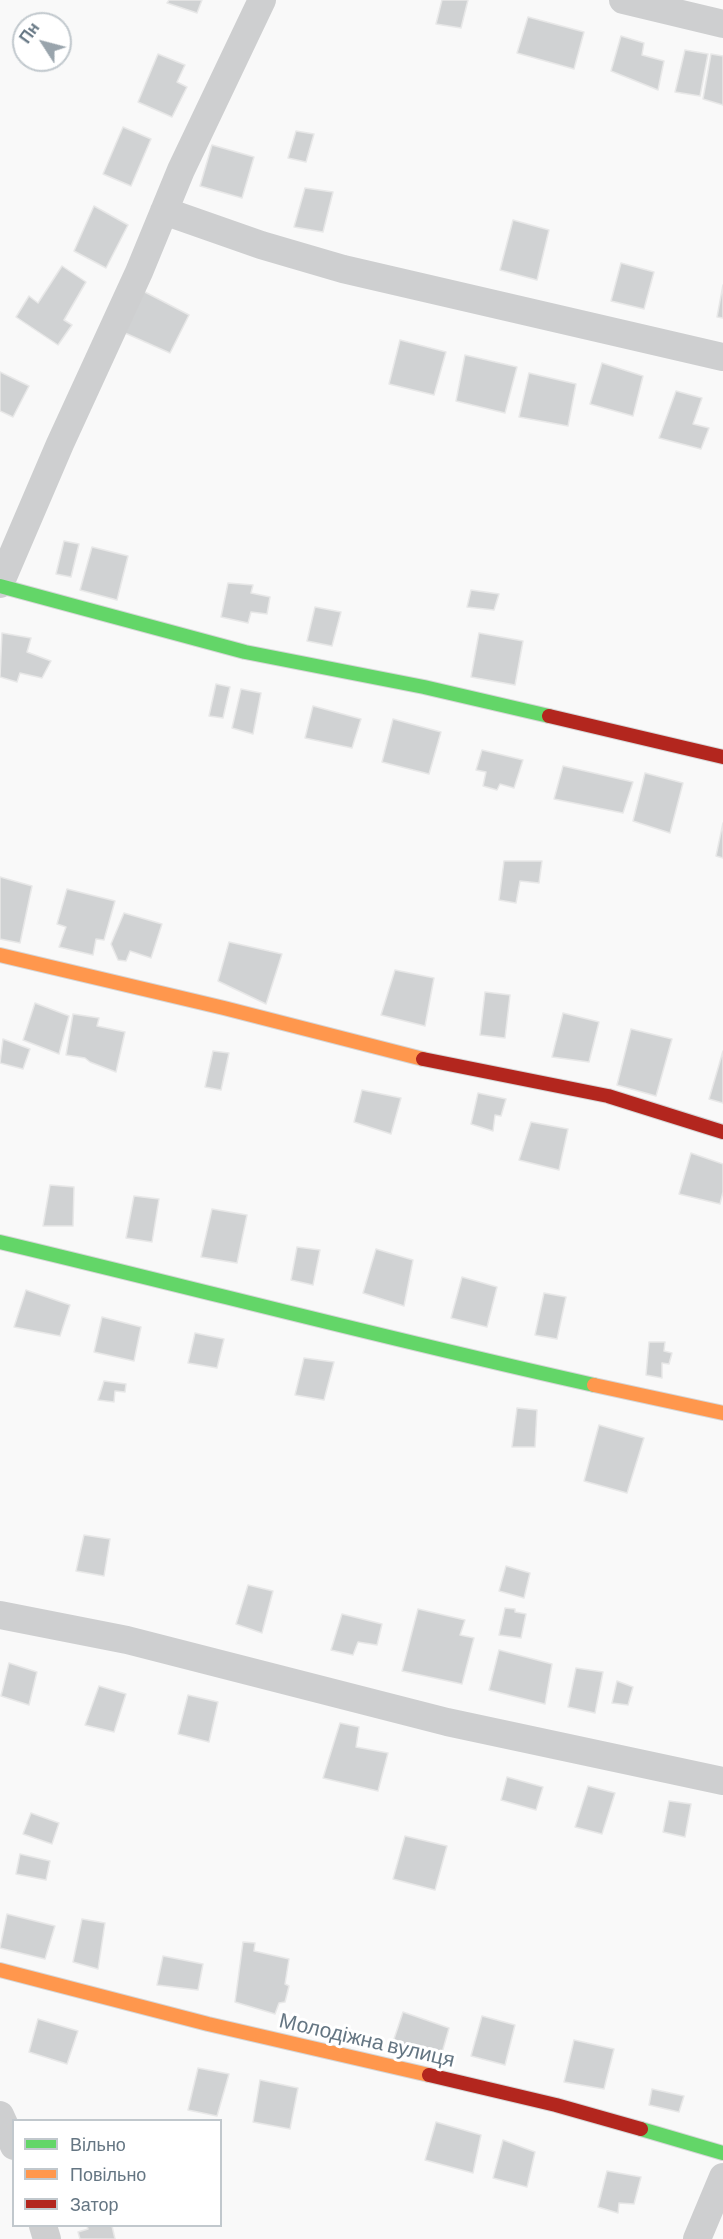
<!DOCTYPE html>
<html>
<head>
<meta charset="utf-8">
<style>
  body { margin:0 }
  #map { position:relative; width:723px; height:2239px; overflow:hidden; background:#f9f9f9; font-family:Barlow,sans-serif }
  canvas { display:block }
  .legend { position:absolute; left:12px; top:2119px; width:210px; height:108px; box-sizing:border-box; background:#fff; border:2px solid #c1c8cd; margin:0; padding:8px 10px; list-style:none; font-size:18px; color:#657683 }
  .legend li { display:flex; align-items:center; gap:12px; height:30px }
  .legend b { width:30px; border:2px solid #c1c8cd }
  .north { position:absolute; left:12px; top:12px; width:60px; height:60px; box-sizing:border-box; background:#fff; border:2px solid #c1c8cd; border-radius:50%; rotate:306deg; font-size:16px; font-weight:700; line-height:24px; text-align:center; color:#657683 }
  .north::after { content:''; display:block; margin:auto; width:21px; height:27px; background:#99a4ac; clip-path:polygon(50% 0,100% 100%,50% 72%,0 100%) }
</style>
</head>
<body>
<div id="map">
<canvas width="723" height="2239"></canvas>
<ul class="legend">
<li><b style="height:8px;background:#63d668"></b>Вільно</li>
<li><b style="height:8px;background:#ff974d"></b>Повільно</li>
<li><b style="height:8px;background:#b3261e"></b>Затор</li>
</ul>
<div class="north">Пн</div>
</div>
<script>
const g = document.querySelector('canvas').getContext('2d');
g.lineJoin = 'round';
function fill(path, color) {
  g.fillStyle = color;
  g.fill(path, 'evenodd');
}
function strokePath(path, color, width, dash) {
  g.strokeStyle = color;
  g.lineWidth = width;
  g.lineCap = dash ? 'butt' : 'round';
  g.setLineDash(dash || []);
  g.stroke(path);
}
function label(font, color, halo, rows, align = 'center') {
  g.font = font + ' Barlow,sans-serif';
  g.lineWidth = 6;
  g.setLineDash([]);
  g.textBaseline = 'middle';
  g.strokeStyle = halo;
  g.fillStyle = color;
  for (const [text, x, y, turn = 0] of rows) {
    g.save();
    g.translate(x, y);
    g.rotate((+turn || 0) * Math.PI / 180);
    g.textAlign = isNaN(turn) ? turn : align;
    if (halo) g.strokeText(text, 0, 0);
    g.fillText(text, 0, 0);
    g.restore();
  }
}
const building = new Path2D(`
  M169,0H202L197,13L167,3Z
  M442,0H468L461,28L436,24Z
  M528,17L584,32L574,69L517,53Z
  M621,36L644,43L642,55L664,61L658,90L611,71Z
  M685,50L708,54L700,96L675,92Z
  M158,54L185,65L177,82L187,87L172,117L138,102Z
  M711,54L723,56V105L703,99Z
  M123,127L151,139L131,186L103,174Z
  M296,131L314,134L306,162L288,158Z
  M212,145L254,157L242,198L200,186Z
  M305,188L333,192L323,232L294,227Z
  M94,206L128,225L106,268L74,251Z
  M513,220L549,230L537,280L500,270Z
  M621,263L654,272L644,309L611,301Z
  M62,266L86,282L64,320L72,325L58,345L16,317L29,296L38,303Z
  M723,285V318L717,317Z
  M143,291L189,315L170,353L125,333Z
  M400,340L446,352L434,395L389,384Z
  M465,355L517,367L505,413L456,401Z
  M602,363L643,376L633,416L590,404Z
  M0,372L29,386L13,417L0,411Z
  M529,373L576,384L568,426L519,417Z
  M676,391L702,398L693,424L709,428L701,449L659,438Z
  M64,541L79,544L71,577L56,574Z
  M92,547L128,556L117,600L80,590Z
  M228,583L253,585L251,593L270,597L267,614L251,612L248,623L221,617Z
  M471,590L499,594L494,610L467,607Z
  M315,607L341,612L332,646L307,641Z
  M2,633L31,638L27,652L51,661L42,678L20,673L17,682L0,677Z
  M479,633L523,641L515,685L471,677Z
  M216,684L230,687L223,718L209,716Z
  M241,689L261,693L253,734L232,728Z
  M313,706L361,719L352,748L305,738Z
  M393,719L441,732L429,774L382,762Z
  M482,750L523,760L514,788L500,784L497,790L483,786L486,772L476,770Z
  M563,766L633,782L623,813L554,799Z
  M645,773L683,783L670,833L633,821Z
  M723,823V858L716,856Z
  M504,861H542L539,883L520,881L516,903L499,900Z
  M0,877L32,886L20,943L0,939Z
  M67,889L115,901L104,940L96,939L93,955L59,947L66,927L57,924Z
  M124,913L162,924L151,958L130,951L126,961L118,960L111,944Z
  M229,942L282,954L266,1004L218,981Z
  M395,970L434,978L425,1026L381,1015Z
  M485,992L510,995L505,1038L480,1035Z
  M35,1003L69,1016L59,1054L23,1040Z
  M563,1013L599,1022L589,1062L552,1057Z
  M73,1014L99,1018L97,1026L125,1032L116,1072L90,1062L85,1058L66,1055Z
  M631,1029L672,1039L656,1096L617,1085Z
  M3,1039L30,1049L23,1069L0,1063Z
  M213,1051L229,1053L221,1090L205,1087Z
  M723,1051V1103L709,1099Z
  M362,1090L401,1098L391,1134L354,1122Z
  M478,1093L506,1099L501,1116L495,1115L493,1131L471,1124Z
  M531,1122L568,1129L559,1170L519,1160Z
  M691,1153L723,1164V1192L720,1204L679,1194Z
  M50,1185L74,1187L73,1226H43Z
  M134,1196L159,1199L152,1242L126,1238Z
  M212,1209L247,1215L237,1263L201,1257Z
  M297,1247L320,1250L313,1285L291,1280Z
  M376,1249L413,1260L404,1306L363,1293Z
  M462,1277L497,1287L487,1327L451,1318Z
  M26,1290L70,1305L60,1336L14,1327Z
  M544,1293L566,1297L557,1339L535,1335Z
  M102,1317L141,1327L134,1361L94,1352Z
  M195,1333L224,1339L217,1368L188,1363Z
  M649,1342H665L664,1351L672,1353L669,1364L662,1363V1378L646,1375Z
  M304,1358L334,1362L324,1400L295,1395Z
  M104,1381L126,1384L125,1392L115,1391L114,1402L98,1400Z
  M517,1408L537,1410L535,1447H512Z
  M599,1425L644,1438L627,1493L584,1481Z
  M84,1535L110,1539L104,1576L76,1571Z
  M506,1566L530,1573L524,1598L499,1591Z
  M248,1585L273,1591L262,1633L236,1624Z
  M505,1608L515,1609V1612L526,1614L521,1638L499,1635Z
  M418,1609L465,1620L460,1635L474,1638L462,1684L402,1671Z
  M342,1614L382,1624L377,1645L358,1642L353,1655L331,1650Z
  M499,1650L552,1664L545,1704L489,1690Z
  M9,1663L37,1672L29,1705L1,1696Z
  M576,1668L603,1672L595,1713L568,1707Z
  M617,1681L633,1687L628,1705L612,1703Z
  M99,1686L126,1694L114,1732L85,1725Z
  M188,1695L218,1702L209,1742L178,1734Z
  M340,1723L359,1727L356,1747L388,1753L378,1791L323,1778Z
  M507,1777L543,1787L536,1810L501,1800Z
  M588,1786L615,1793L602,1834L575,1827Z
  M669,1801L691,1804L685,1837L663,1832Z
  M31,1813L59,1823L52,1844L23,1834Z
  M405,1836L447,1846L435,1890L393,1879Z
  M20,1854L50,1861L46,1880L16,1874Z
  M7,1914L55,1926L45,1959L0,1948Z
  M82,1919L105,1923L98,1969L73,1962Z
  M243,1942L255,1943L254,1951L289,1959L285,1984L289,1986L285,2002L279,2003L275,2014L235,2002Z
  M163,1956L203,1964L198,1990L157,1985Z
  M403,2012L449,2028L440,2060L392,2045Z
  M482,2016L515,2025L505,2065L471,2056Z
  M38,2019L78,2031L67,2064L29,2052Z
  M574,2040L614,2049L604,2089L564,2082Z
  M198,2068L229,2074L217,2116L188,2110Z
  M260,2080L298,2088L290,2129L253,2122Z
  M652,2089L684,2096L679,2112L649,2105Z
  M436,2122L481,2135L473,2173L425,2160Z
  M503,2140L535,2152L527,2187L493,2178Z
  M607,2171L641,2177L634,2204L619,2203L618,2213L598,2207Z
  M87,2226H112L115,2239H80L78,2232L88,2229Z`);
const street = new Path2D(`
  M623,0L723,24
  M164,211L261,245L343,269L723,357
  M0,584L60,444L139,272L181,170L262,0
  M0,1615L127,1640L447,1722L723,1781
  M0,2115L14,2146
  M43,2226L47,2239
  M697,2239L723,2177`);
const fast = new Path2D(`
  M0,586L245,652L424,687L549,716
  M0,1242C198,1289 395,1341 594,1385
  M641,2129L723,2153`);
const slow = new Path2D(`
  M0,955L224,1008L423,1059
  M594,1385L723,1413
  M0,1970L208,2024L429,2075`);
const jam = new Path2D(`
  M549,716L723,757
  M423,1059L608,1096L723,1132
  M429,2075L556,2105L641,2129`);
const streetNames = [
  ["Молодіжна вулиця",367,2040,13]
];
fill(building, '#d0d2d3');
strokePath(building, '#e8e8e8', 1.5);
strokePath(fast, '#d5d6d7', 16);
strokePath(slow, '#d5d6d7', 16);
strokePath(jam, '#d5d6d7', 16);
strokePath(street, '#cecfd0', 28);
strokePath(fast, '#63d668', 14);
strokePath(slow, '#ff974d', 14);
strokePath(jam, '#b3261e', 14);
label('21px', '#657683', '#fff', streetNames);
</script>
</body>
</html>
